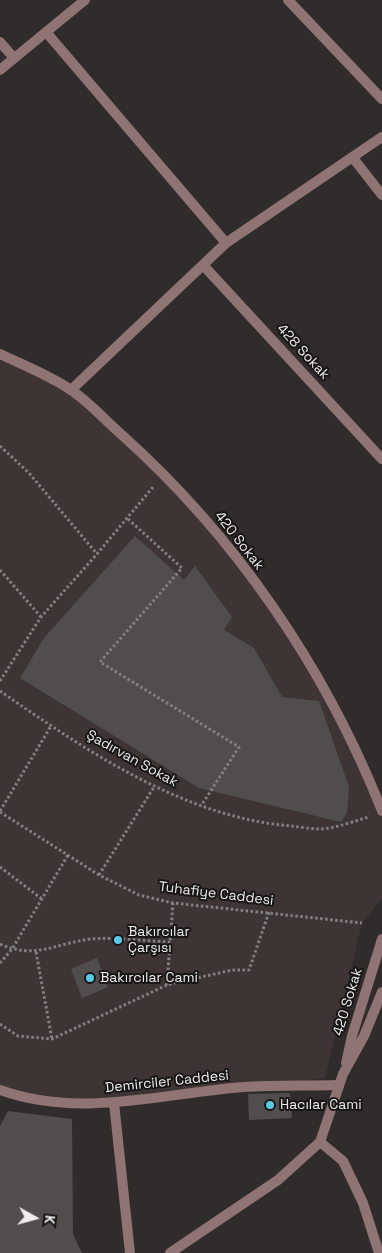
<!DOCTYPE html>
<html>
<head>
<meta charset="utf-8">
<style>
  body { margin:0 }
  #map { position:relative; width:382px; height:1253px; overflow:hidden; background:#302c2c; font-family:"Space Grotesk",sans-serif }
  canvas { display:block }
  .north { position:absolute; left:10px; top:1193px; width:50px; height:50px; -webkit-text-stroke:4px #171515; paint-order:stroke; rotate:97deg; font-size:14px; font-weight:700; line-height:20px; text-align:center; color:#eeecec }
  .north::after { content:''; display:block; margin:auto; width:18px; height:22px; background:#eeecec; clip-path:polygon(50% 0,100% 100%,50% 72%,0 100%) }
</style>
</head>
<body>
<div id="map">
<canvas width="382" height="1253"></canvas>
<div class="north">K</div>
</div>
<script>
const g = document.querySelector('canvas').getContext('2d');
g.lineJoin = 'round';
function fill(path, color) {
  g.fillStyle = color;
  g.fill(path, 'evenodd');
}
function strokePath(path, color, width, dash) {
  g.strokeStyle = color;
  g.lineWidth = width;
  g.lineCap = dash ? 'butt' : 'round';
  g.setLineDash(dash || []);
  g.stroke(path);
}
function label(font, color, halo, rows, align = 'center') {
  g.font = font + ' "Space Grotesk",sans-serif';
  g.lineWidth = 4;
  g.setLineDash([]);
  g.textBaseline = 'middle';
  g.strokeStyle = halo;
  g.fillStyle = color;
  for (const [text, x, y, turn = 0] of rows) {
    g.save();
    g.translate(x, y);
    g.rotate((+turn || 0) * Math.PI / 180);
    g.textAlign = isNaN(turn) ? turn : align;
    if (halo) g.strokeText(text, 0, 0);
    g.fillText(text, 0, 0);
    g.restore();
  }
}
const built = new Path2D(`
  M0,354L71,390L164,472L273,606L363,762L382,811V898L362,923L325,1078L114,1103L0,1090Z`);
const building = new Path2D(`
  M135,536L184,580L195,566L232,617L224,630L254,648L282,697L319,701L349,787L347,813L341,822L199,788L20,678L44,638Z
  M97,958L108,987L82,998L71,969Z
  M290,1093L292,1118L249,1120L248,1094Z
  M8,1111L72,1119L73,1234L82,1253H0V1126Z`);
const path = new Path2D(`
  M0,446L29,473L97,554
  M128,519L182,568L100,662L239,747L201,806
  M0,570L41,617
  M0,681L41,617L97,554L153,487
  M0,691C87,751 183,817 291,826C300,827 311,829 321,829C337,828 354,821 369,817
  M0,811L51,726
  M0,812L99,875L139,895L173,903L362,923
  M0,867L42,899
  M99,875L154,787
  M0,944C36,960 56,943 91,939C117,937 144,941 170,942
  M36,952L52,1039
  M0,963L12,949L68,855
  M167,985L173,903
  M0,1024L18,1036L52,1039L167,985L232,970H249L269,912`);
const minor = new Path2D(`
  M288,0L382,99
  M46,32L226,243
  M0,42L14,58
  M353,158L382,195
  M203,265L382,459
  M71,390L226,243L382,137
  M0,1090C80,1119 163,1093 244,1087C275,1085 307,1086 339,1085
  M114,1103L130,1253
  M320,1142L343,1161L363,1203L379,1253`);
const tertiary = new Path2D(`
  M0,70L85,0
  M0,354C23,365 49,375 71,390C89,402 105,420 122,435C236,537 326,669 382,811
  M346,1063L352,1036L382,939
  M170,1253L278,1180L320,1142L343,1074L364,1036L382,992`);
const markers = [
  [118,940,5,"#5ac8e6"],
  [90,978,5,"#5ac8e6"],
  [270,1105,5,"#5ac8e6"]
];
const streetNames = [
  ["428 Sokak",303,352,47],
  ["420 Sokak",239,541,52],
  ["Şadırvan Sokak",132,759,29],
  ["Tuhafiye Caddesi",216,894,7],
  ["420 Sokak",348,1002,-73],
  ["Demirciler Caddesi",167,1082,-6]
];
const poiNames = [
  ["Bakırcılar",128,932],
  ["Çarşısı",128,948],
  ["Bakırcılar Cami",100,978],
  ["Hacılar Cami",280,1105]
];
fill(built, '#3f3434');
fill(building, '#514d4d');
strokePath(path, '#838080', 3, [2.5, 2.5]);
strokePath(minor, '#907473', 10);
strokePath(tertiary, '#907473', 10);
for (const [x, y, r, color] of markers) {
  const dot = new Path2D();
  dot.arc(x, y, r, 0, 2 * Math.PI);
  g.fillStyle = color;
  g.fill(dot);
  strokePath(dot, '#171515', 2);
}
label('14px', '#eeecec', '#171515', streetNames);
label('14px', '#eeecec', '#171515', poiNames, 'left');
</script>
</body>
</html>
